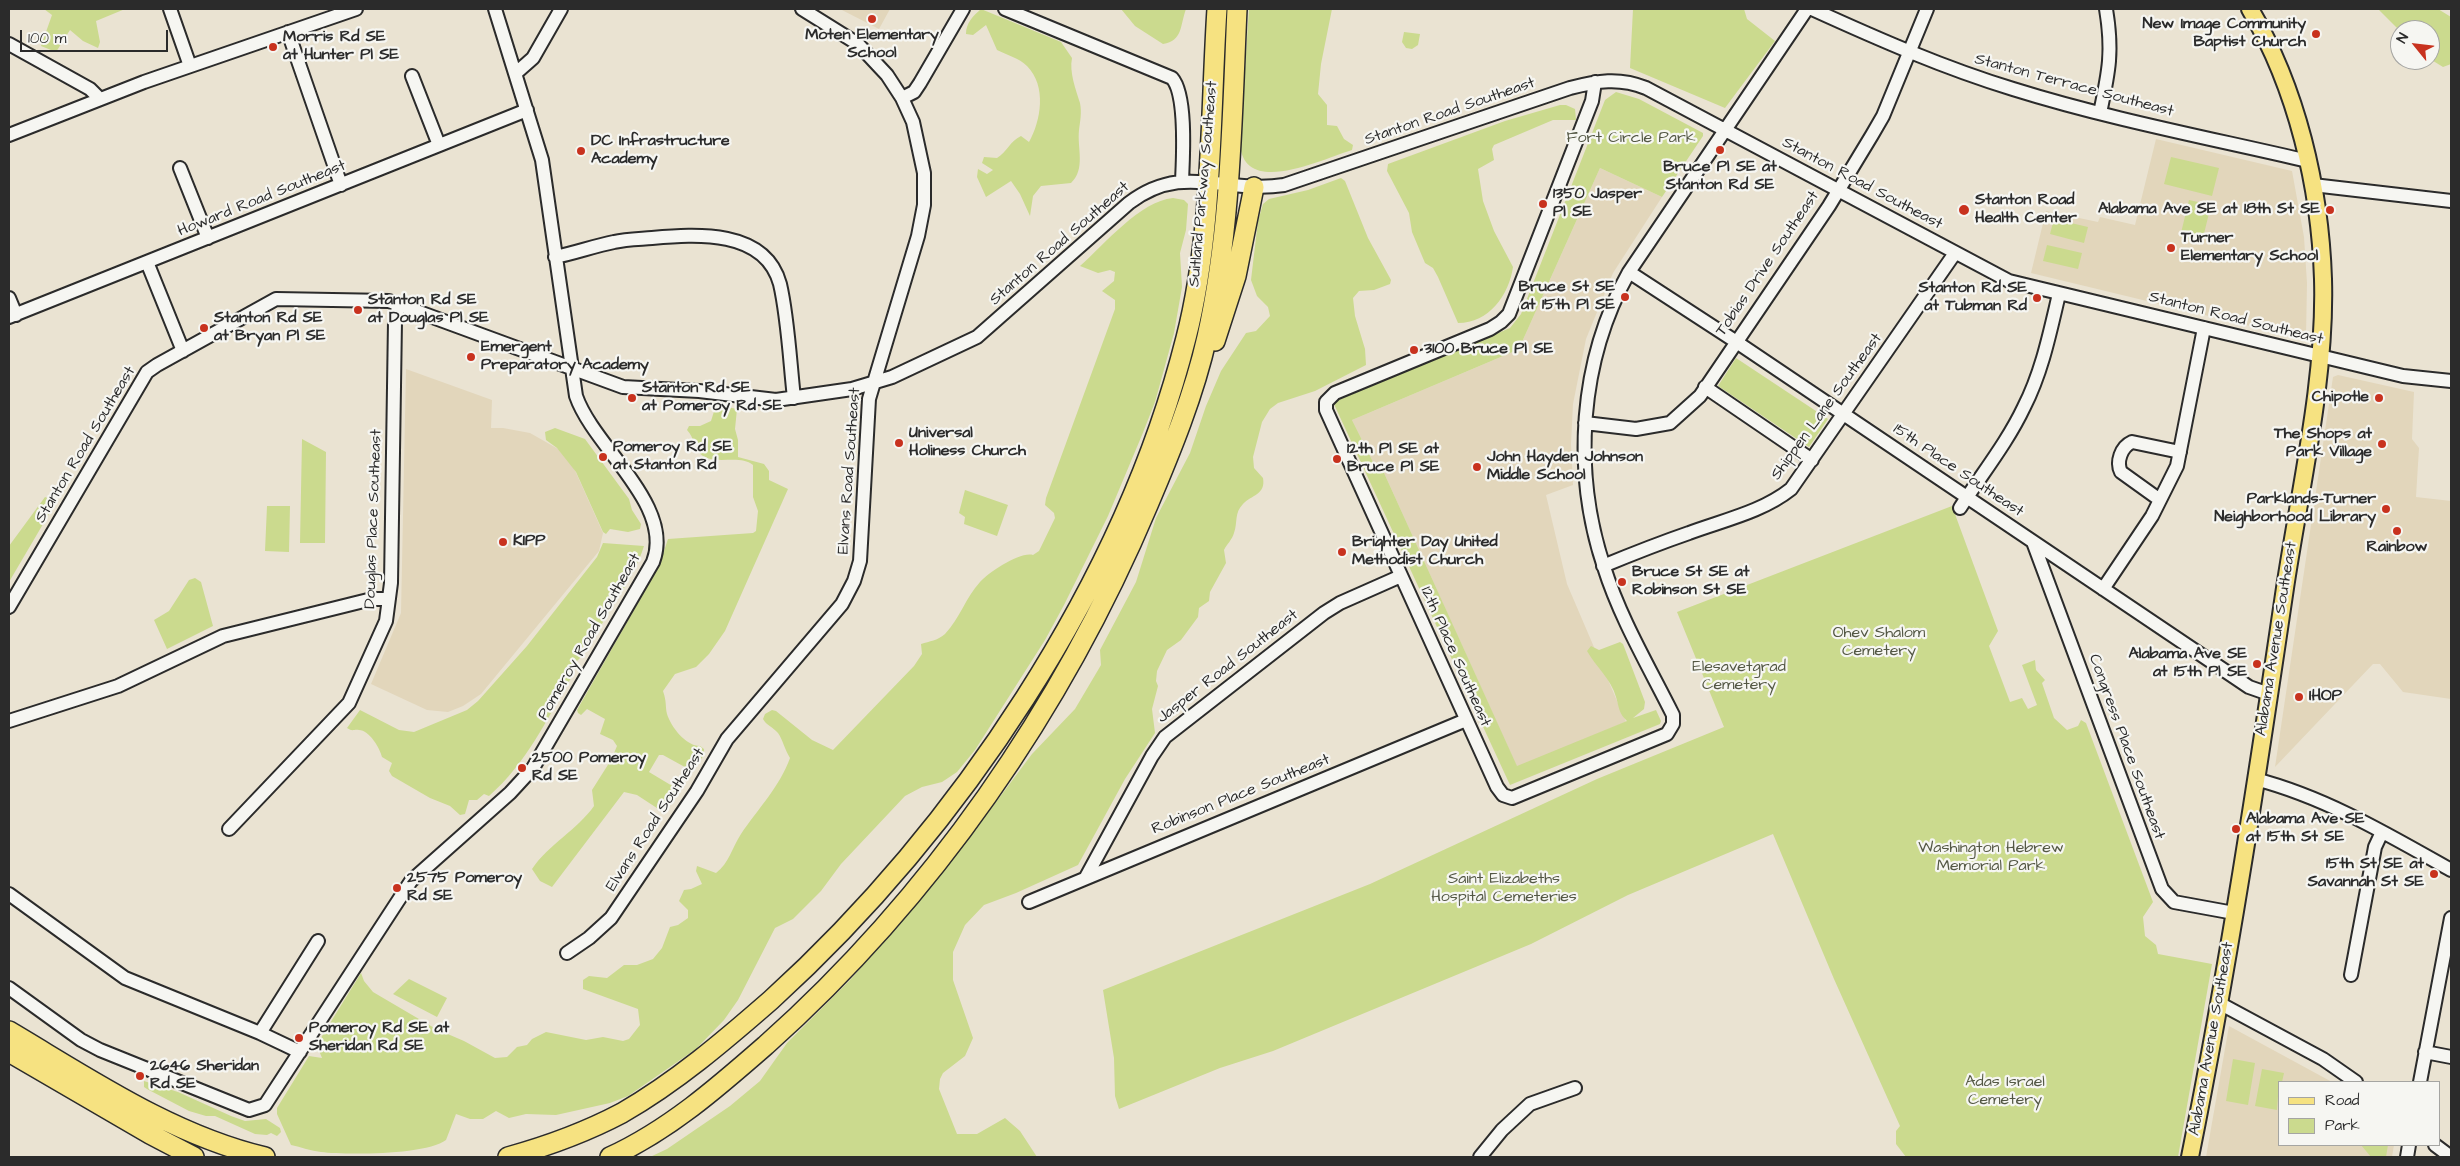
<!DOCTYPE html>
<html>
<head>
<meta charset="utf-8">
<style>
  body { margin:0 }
  #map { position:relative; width:2460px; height:1166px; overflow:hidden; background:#eae3d2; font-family:"Architects Daughter",sans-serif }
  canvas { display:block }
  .frame { position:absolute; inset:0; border:10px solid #2b2b2b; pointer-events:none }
  .legend { position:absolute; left:2278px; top:1081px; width:162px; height:65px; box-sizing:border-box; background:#f6f6f2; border:1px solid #a5a5a2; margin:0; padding:6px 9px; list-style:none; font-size:15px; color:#2b2b2b }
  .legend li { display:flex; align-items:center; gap:10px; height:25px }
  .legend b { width:25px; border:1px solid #a5a5a2 }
  .north { position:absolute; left:2390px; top:20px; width:50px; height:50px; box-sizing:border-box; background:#f6f6f2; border:1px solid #a5a5a2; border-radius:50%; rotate:299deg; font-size:14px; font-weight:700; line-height:20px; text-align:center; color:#2b2b2b }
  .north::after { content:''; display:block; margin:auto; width:18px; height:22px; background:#c8321e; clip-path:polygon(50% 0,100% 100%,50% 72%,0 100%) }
  .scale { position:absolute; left:20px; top:30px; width:148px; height:22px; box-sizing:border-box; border:2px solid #2b2b2b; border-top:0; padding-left:6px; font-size:15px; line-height:18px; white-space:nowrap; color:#2b2b2b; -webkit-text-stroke:4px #f6f6f2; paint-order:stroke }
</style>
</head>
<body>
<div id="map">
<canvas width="2460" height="1166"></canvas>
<div class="frame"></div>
<ul class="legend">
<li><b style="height:6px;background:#f6e281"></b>Road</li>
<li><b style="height:14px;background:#cbda8e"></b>Park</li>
</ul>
<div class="north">N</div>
<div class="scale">100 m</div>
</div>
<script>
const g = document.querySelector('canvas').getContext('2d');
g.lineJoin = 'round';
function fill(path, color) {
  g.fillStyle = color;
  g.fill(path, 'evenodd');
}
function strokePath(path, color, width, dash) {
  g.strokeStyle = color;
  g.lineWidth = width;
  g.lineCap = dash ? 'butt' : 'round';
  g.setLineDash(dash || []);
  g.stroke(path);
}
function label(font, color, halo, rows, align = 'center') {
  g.font = font + ' "Architects Daughter",sans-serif';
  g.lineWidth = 4.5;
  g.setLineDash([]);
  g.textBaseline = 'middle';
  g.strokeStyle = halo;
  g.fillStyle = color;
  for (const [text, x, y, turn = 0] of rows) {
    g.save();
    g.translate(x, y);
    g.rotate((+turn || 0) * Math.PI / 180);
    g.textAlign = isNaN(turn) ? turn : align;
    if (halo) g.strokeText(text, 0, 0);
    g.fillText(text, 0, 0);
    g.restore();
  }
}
const built = new Path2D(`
  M840,9H890L879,29Z
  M2156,139L2292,171L2304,237L2307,283L2306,337L2304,339L2031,273L2046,211L2098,222L2100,217L2135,225Z
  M1600,168L1662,197L1613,273L1586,339L1573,404L1571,444L1573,485L1546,495L1567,584L1626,722L1517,767L1380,464L1375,466L1352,420L1522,348V342Z
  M406,369L492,400L491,428H503L530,433L560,450L573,466L603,533L599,551L481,694L463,706L448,712L427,710L371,684L401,613Z
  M2338,375L2414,392L2412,439L2419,448L2416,497L2451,501V699L2403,692L2380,664H2373L2275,767L2333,377Z
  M2229,1026L2332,1082H2279V1145H2394L2392,1157H2206Z`);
const green = new Path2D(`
  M44,9H125L96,21L100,42L98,48L83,41L70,30L56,52L41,46L52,15Z
  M981,9L1061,42L1072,58C1069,72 1076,90 1080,103C1082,113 1080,122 1079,130C1077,148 1086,169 1071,183L1041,186L1033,196L1030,216L1020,194L1011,181L986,197L977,177L978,169L987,174L993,170L982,163L984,157L997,158C1007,152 1010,141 1021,136L1029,142C1041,121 1047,86 1027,66C1019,58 1007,55 997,50L986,25L973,35L966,34C966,23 973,16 981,9Z
  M1121,9H1186C1180,25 1183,41 1163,44L1135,26Z
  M1249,9H1332L1321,64L1318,94L1327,105V125L1337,126L1344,139L1353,145L1352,150C1322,159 1244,198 1240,144Z
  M1633,9H1744L1747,19L1775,41L1725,108L1630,68Z
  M2378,9H2438L2451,17V64L2443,67L2430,59V30L2400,31Z
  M1404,32L1420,34L1418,45L1412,49L1406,48L1402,42Z
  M1616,92L1639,99L1703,133V136L1662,197L1600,168L1522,342V348L1352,420L1375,466L1380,464L1517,766L1627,721C1619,714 1619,707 1616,697C1611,679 1596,667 1587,651L1591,646L1599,650L1620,642L1623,644L1645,702L1644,709L1633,718L1656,710L1661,721L1660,724L1510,785L1333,402L1510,328L1521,314L1605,100Z
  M1560,105H1566L1575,109L1576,120H1553L1494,145L1492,149L1494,160L1478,169L1483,201L1494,231L1513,267C1509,295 1489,323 1458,323L1438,277L1433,268L1425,263L1412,232L1409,213L1387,171L1388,164L1505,121Z
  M2171,157L2219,168L2212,196L2164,184Z
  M1341,178L1345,181L1368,238L1391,280L1390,284L1374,290L1359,291L1353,298L1355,316L1365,349L1366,365L1315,391L1278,403L1270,409L1262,422L1253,457L1254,468L1263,478C1266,495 1251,495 1243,504C1234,513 1238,522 1234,533C1232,540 1227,544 1224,550L1226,563L1210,592L1209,601L1199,608L1198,617L1181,640L1167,650L1157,671L1156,681L1158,686L1152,709L1155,733L1125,779L1078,865L1016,893L984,905L965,925L953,952V980L973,1038L965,1056L943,1073L940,1079L939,1089L957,1134H977L1005,1118L1020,1131L1037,1157H650L667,1149L730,1106L760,1081L787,1043L849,981L899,925L972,834L1032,754L1075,709L1101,665L1100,650L1136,582L1156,518L1190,453L1206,406L1221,371L1246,333L1256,331L1270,316L1268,307L1257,296L1251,280L1258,221L1263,204L1269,199L1308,190Z
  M1173,198L1184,200L1188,204L1186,230L1180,253L1182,287L1174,333L1155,402L1142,435L1108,516L1064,605L1045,640L975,750L957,772L942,782L922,787L905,796L841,864L821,891L793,919L775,928L738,1000L724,1020L696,1049L628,1096L610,1103L556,1115L526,1114L509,1118L496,1111L483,1119H470L456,1114L446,1140C427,1155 346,1155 321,1152C311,1151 301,1147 291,1145L277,1114V1108L309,1056L322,1058L318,1048L319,1041L361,973L364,981L373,992L436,1029L464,1041L495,1058L507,1057L517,1047L527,1045L532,1039L546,1032L586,1040L603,1037L623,1041L629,1039L640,1025L638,1009L583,989V980L589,976L607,978L624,965H637L653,959L662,948L670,927L678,925L688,918V910L679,901L684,890L691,889L702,884L696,871L697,866L716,873C729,863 732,848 741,834C758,809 780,786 790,758C785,750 782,738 778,733C773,727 766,725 763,719L765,714L772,710L776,711L812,740L833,750L914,666L922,654L921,644C930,641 937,641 945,634C960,618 966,597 980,582C989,572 1021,551 1033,555L1039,551L1055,518L1054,513L1045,505L1046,498L1115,309V300L1102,291L1114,281L1115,272L1110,270L1098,273L1080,266C1105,244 1140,201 1173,198Z
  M2189,200L2211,205L2202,242L2180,237Z
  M2054,219L2088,227L2084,243L2050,234Z
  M2047,245L2082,253L2078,269L2043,261Z
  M1736,358L1828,419L1809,447L1718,386Z
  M716,405L737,409L735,429L738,440V457L764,464L769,471V480L788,489L725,631L709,654L696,667L675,674L663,691C667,703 665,705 667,714C671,727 686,746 700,746L704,749V755L692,771L663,755H659L649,772L679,790L663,812L637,795L624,792L552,887L540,881L532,869C549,844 577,830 594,806L592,790L611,760L617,746L613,740L600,734L605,719L587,709L581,715L578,713L577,710L659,566L668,539L753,533L756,531L758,511L753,497V465C740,454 718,465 703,456C694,451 695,438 687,430L689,426H700L711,421Z
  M555,428L585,439L629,499L632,510L641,524L640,529L628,532L610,529L606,534L603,532L576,472L557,448L546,440L545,432Z
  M302,439L326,452L325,543H300Z
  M965,490L1008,505L997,536L964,524L965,517L959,513Z
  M45,497L56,502L9,582V546Z
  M267,506H290L289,552L265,551Z
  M1952,506L1998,631L1989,646L2010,702L2022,698L2028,709L2037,705L2022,665L2035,660L2036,670L2045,680L2042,683L2054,718L2067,730L2078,726L2081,720L2086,723L2153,902L2143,917L2145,936L2156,945L2158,954L2212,964L2178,1157H1906L1896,1144V1131L1900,1126L1834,979L1773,834L1628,895L1531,944L1273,1051L1220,1068L1119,1109L1115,1096L1114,1058L1103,990L1370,884L1597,779L1724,727L1677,612Z
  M603,543L644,546C633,581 609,609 593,640L583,644L581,657L572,666L571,678C547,719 526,764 489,796L484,794L477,800H469L465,814L460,815L450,806L430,798L392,776L389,771L392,763L382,757C380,748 369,730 359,730C353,729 353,732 347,728L360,710L399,730L414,732L467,710L478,701L527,646L597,557Z
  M195,578L201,582L213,626L167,649L154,620L169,611L189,580Z
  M409,979L447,998L437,1017L393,994Z
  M2233,1059L2255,1063L2248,1105L2226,1101Z
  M2262,1069L2284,1073L2282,1082H2279L2277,1110L2255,1106Z
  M144,1081L178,1092L231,1116L245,1121L266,1119L280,1128L281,1132L277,1136L271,1133L267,1135L255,1134L215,1116H206L189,1111L147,1089L144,1087Z
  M2361,1145H2388L2386,1157H2371Z`);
const minor = new Path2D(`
  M170,9L190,66
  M1005,9L1172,78C1187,95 1183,158 1182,181
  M1812,9C1878,39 1944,68 2013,89C2109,119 2209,138 2308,161
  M288,32L341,185
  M9,44L90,89L100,99
  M516,73L533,58L561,9
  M412,76L439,145
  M1595,82L1592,101L1509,314L1501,322L1490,329L1335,393L1326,402V410L1497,787L1503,795L1512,798L1667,734L1673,724V715C1649,667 1620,618 1604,567C1572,471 1579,361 1629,272L1807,9
  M902,98L914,92L920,83L963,9
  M2100,113C2109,71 2113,51 2106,9
  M9,135L144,82L356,9
  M180,168L208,238
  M2313,185L2451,201
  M555,257C575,253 594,246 614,242C626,239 640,239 652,238C696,234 765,229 780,284C788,318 790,363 794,398
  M147,262L183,351
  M1629,272L1735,341L2249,687L2269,694
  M9,298L16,315
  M9,317L527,110
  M1705,387L1812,460
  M1585,423L1636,429L1670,423L1700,396L1829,206L1872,135L1883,116L1927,9
  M2160,500L2121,472C2116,462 2121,447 2132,442L2180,452
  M1960,508C1981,475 2007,443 2024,407C2042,372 2050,332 2059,294
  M2033,542L2162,889L2174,902L2234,913
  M1603,566C1632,554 1660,543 1689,533C1724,520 1762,512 1791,489L1955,253
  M2103,589L2152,516L2177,466L2204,328
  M9,607L147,372L157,365L276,299L389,301L623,387L699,391L776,400L852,389L892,377L977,337L1129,203C1183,162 1224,194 1284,185L1570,88C1597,81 1619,77 1646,88L2009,281L2403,376L2451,381
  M9,721L118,686L223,636L372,599H389
  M2255,779C2325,797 2389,835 2451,870
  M229,829L349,703L386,621L391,583L395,321L399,303
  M1086,877L1152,756L1165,737L1324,613L1340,603L1401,576
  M9,894L125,978L260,1033L300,1052
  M1029,902L1466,720
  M567,953L589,938L611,918L697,791L727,739L842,604L854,581L860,561L869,399L918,236L924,205V173L913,122L902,98L887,75L858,44L802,9
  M2351,975L2375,847L2382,832
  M9,988L81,1040L100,1050L249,1110L265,1105L411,881L510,793L533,768L653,562C675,505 594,448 576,396L542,160L495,9
  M2219,1003L2323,1059L2356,1082
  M260,1033L318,941
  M2425,1052L2451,1057
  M2420,1082L2451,918
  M2435,1145L2451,1157
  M1480,1157L1502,1130L1530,1104L1575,1088
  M2407,1157L2409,1145`);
const major = new Path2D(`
  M2190,1157C2228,969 2257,778 2285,588C2300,488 2326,380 2323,279C2320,187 2297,89 2250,9`);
const highway = new Path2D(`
  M1215,341L1236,276L1254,187
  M9,1031C90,1079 172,1135 265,1157
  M9,1052L150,1134L194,1157
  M508,1157C548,1146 586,1132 622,1113C676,1082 724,1041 771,1000C958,830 1124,584 1186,338C1213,233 1210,117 1217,9
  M610,1157C669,1130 718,1087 766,1045C932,897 1062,709 1148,505C1171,451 1194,395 1207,337C1231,230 1232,118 1237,9`);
const markers = [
  [872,19,5,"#c8321e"],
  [2316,34,5,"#c8321e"],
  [273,47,5,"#c8321e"],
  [1720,150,5,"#c8321e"],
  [581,151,5,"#c8321e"],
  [1543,204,5,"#c8321e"],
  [1964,210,6,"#c8321e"],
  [2330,210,5,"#c8321e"],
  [2171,248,5,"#c8321e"],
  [1625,297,5,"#c8321e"],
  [2037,298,5,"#c8321e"],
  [358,310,5,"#c8321e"],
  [204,328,5,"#c8321e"],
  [1414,350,5,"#c8321e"],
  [471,357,5,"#c8321e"],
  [632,398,5,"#c8321e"],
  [2379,398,5,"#c8321e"],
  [899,443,5,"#c8321e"],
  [2382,444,5,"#c8321e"],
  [603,457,5,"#c8321e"],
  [1337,459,5,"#c8321e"],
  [1477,467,5,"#c8321e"],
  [2386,509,5,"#c8321e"],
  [2397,531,5,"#c8321e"],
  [503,542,5,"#c8321e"],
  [1342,552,5,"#c8321e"],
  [1622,582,5,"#c8321e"],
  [2257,664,5,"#c8321e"],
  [2299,697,5,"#c8321e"],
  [522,768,5,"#c8321e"],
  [2236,829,5,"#c8321e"],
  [2434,874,5,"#c8321e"],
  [397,888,5,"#c8321e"],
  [299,1038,5,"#c8321e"],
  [140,1076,5,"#c8321e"]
];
const poiNames = [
  ["New Image Community",2306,25,"right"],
  ["Baptist Church",2306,43,"right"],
  ["Moten Elementary",872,36,"center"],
  ["School",872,54,"center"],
  ["Morris Rd SE",283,38],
  ["at Hunter Pl SE",283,56],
  ["DC Infrastructure",591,142],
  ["Academy",591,160],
  ["Bruce Pl SE at",1720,168,"center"],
  ["Stanton Rd SE",1720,186,"center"],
  ["1350 Jasper",1553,195],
  ["Pl SE",1553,213],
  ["Stanton Road",1975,201],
  ["Health Center",1975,219],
  ["Alabama Ave SE at 18th St SE",2320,210,"right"],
  ["Turner",2181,239],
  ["Elementary School",2181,257],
  ["Bruce St SE",1615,288,"right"],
  ["at 15th Pl SE",1615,306,"right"],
  ["Stanton Rd SE",2027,289,"right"],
  ["at Tubman Rd",2027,307,"right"],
  ["Stanton Rd SE",368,301],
  ["at Douglas Pl SE",368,319],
  ["Stanton Rd SE",214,319],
  ["at Bryan Pl SE",214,337],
  ["Emergent",481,348],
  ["Preparatory Academy",481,366],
  ["3100 Bruce Pl SE",1424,350],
  ["Stanton Rd SE",642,389],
  ["at Pomeroy Rd SE",642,407],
  ["Chipotle",2369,398,"right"],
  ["Universal",909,434],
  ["Holiness Church",909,452],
  ["The Shops at",2372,435,"right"],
  ["Park Village",2372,453,"right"],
  ["Pomeroy Rd SE",613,448],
  ["at Stanton Rd",613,466],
  ["12th Pl SE at",1347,450],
  ["Bruce Pl SE",1347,468],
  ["John Hayden Johnson",1487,458],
  ["Middle School",1487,476],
  ["Parklands-Turner",2376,500,"right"],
  ["Neighborhood Library",2376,518,"right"],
  ["KIPP",513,542],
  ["Brighter Day United",1352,543],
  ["Methodist Church",1352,561],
  ["Rainbow",2397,548,"center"],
  ["Bruce St SE at",1632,573],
  ["Robinson St SE",1632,591],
  ["Alabama Ave SE",2247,655,"right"],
  ["at 15th Pl SE",2247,673,"right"],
  ["IHOP",2309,697],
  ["2500 Pomeroy",532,759],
  ["Rd SE",532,777],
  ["Alabama Ave SE",2246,820],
  ["at 15th St SE",2246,838],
  ["15th St SE at",2424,865,"right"],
  ["Savannah St SE",2424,883,"right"],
  ["2575 Pomeroy",407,879],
  ["Rd SE",407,897],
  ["Pomeroy Rd SE at",309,1029],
  ["Sheridan Rd SE",309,1047],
  ["2646 Sheridan",150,1067],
  ["Rd SE",150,1085]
];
const streetNames = [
  ["Stanton Terrace Southeast",2074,86,15],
  ["Stanton Road Southeast",1450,112,-19],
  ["Suitland Parkway Southeast",1204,184,-85],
  ["Stanton Road Southeast",1862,184,28],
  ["Howard Road Southeast",262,199,-22],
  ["Stanton Road Southeast",1060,244,-41],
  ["Tobias Drive Southeast",1768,264,-56],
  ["Stanton Road Southeast",2236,319,14],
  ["Shippen Lane Southeast",1827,407,-54],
  ["Stanton Road Southeast",86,445,-59],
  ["Elvans Road Southeast",850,471,-86],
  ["15th Place Southeast",1958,471,34],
  ["Douglas Place Southeast",374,519,-88],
  ["Pomeroy Road Southeast",590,637,-60],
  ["Alabama Avenue Southeast",2277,639,-81],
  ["12th Place Southeast",1455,657,66],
  ["Jasper Road Southeast",1228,667,-38],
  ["Congress Place Southeast",2126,747,70],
  ["Robinson Place Southeast",1241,795,-22],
  ["Elvans Road Southeast",656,820,-57],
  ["Alabama Avenue Southeast",2212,1039,-80]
];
const parkNames = [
  ["Fort Circle Park",1631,139],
  ["Ohev Shalom",1879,634],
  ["Cemetery",1879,652],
  ["Elesavetgrad",1739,668],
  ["Cemetery",1739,686],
  ["Washington Hebrew",1991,849],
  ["Memorial Park",1991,867],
  ["Saint Elizabeths",1504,880],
  ["Hospital Cemeteries",1504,898],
  ["Adas Israel",2005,1083],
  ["Cemetery",2005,1101]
];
fill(built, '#e2d6bb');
fill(green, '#cbda8e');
strokePath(minor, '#2b2b2b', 16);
strokePath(major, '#2b2b2b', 20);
strokePath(highway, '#2b2b2b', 22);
strokePath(minor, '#f6f6f2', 12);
strokePath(major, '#f6e281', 16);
strokePath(highway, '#f6e281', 19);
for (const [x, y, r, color] of markers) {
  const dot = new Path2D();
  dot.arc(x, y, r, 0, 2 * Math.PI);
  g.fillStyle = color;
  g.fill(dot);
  strokePath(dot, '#f6f6f2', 2);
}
label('bold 16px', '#2b2b2b', '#f6f6f2', poiNames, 'left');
label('16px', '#2b2b2b', '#f6f6f2', streetNames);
label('16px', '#535744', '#f6f6f2', parkNames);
</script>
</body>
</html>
